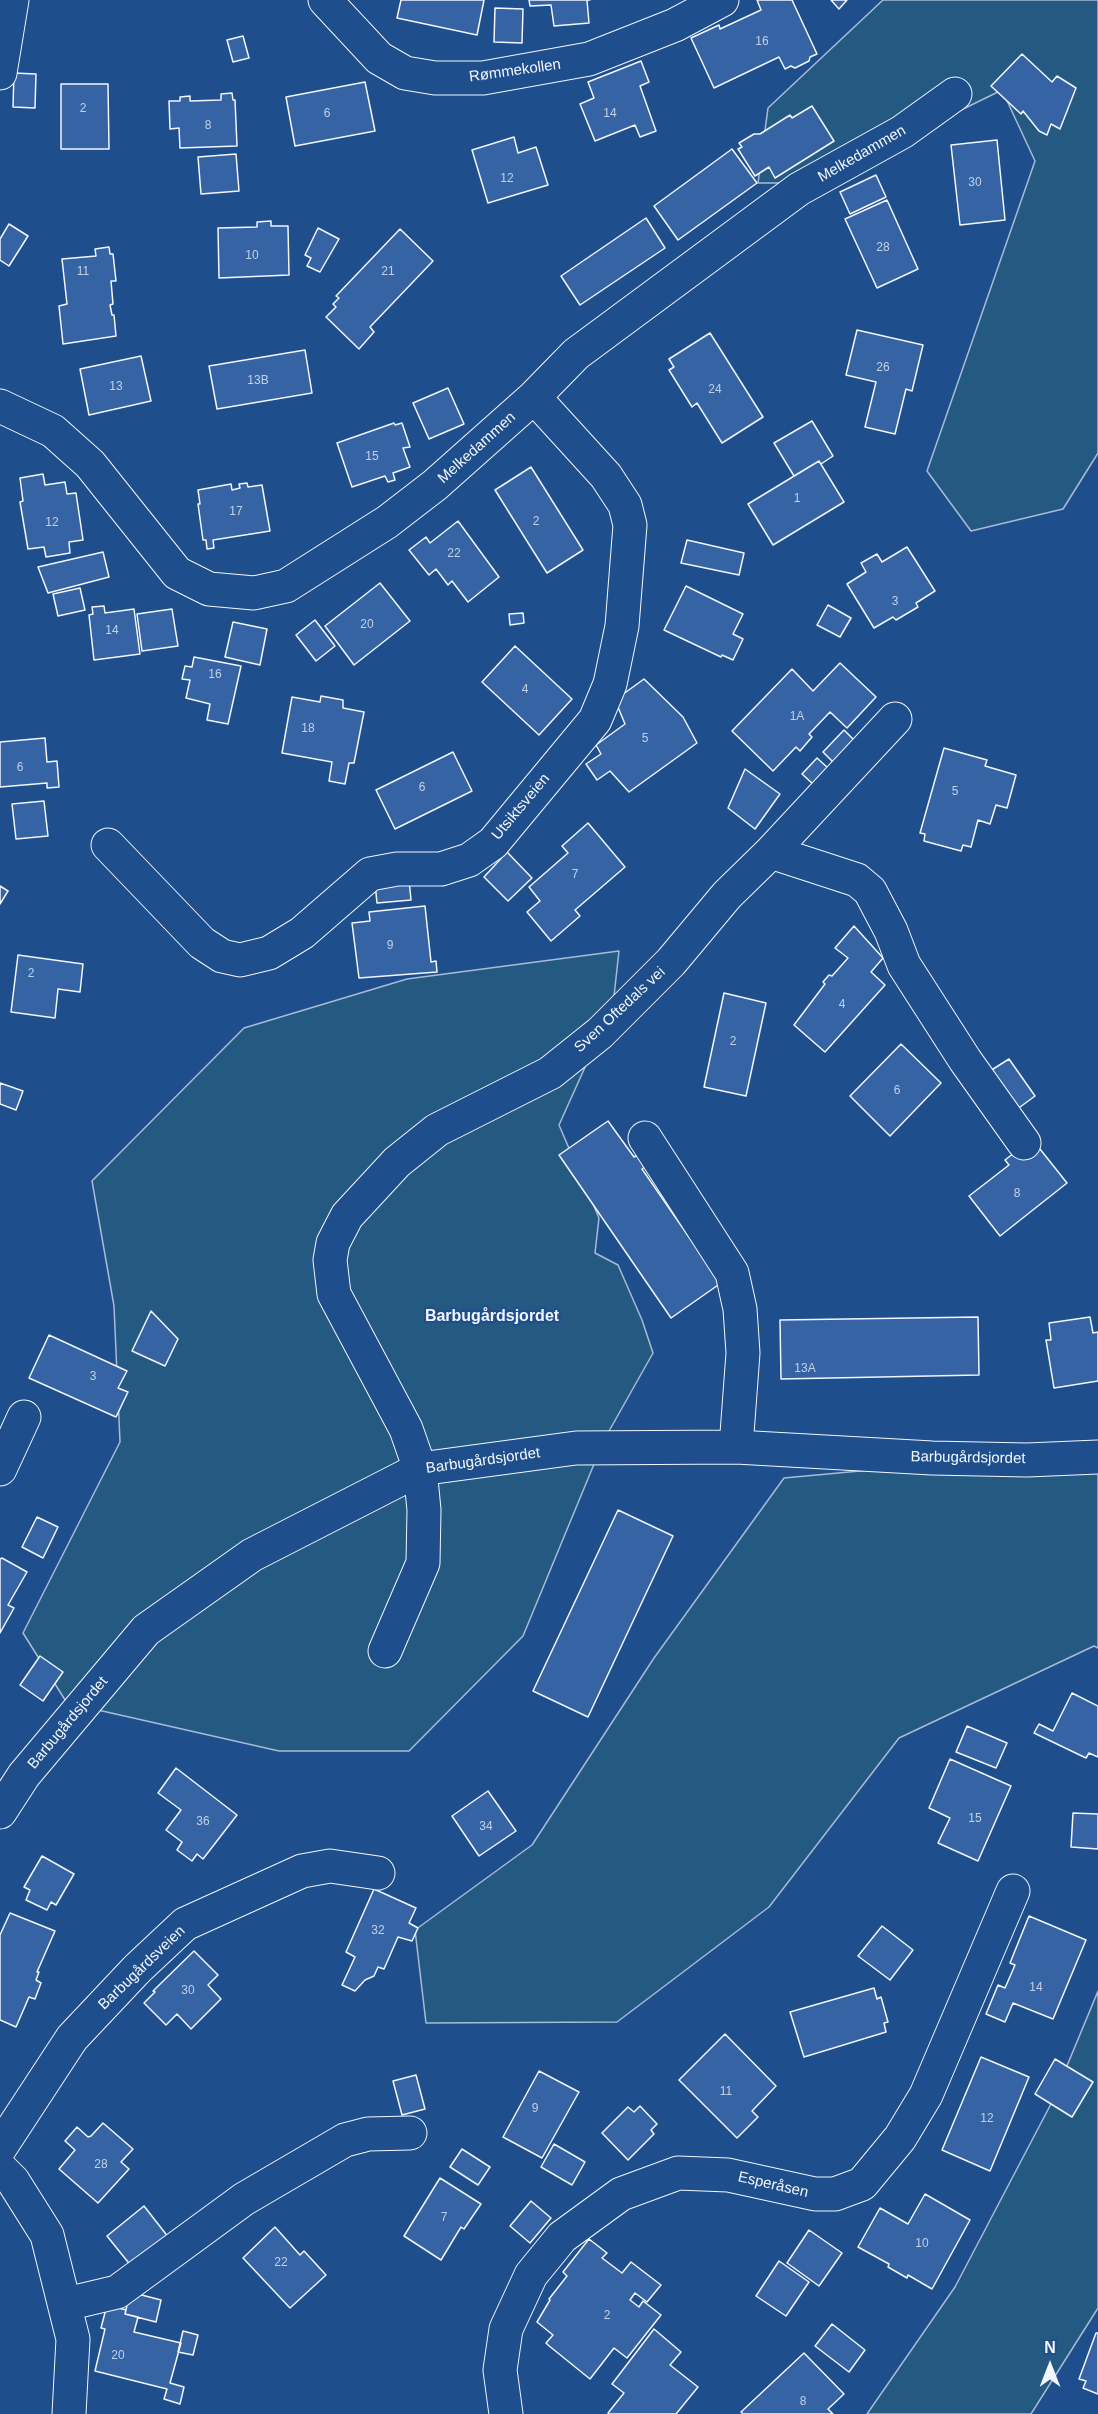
<!DOCTYPE html>
<html>
<head>
<meta charset="utf-8">
<style>
  body { margin:0 }
  #map { position:relative; width:1098px; height:2414px; overflow:hidden; background:#1f4e8c; font-family:Arial,sans-serif }
  canvas { display:block }
  .north { position:absolute; left:1020px; top:2336px; width:60px; height:60px; -webkit-text-stroke:4px #1f4e8c; paint-order:stroke; rotate:0deg; font-size:16px; font-weight:700; line-height:24px; text-align:center; color:#f2f6ff }
  .north::after { content:''; display:block; margin:auto; width:21px; height:27px; background:#f2f6ff; clip-path:polygon(50% 0,100% 100%,50% 72%,0 100%) }
</style>
</head>
<body>
<div id="map">
<canvas width="1098" height="2414"></canvas>
<div class="north">N</div>
</div>
<script>
const g = document.querySelector('canvas').getContext('2d');
g.lineJoin = 'round';
function fill(path, color) {
  g.fillStyle = color;
  g.fill(path, 'evenodd');
}
function strokePath(path, color, width, dash) {
  g.strokeStyle = color;
  g.lineWidth = width;
  g.lineCap = dash ? 'butt' : 'round';
  g.setLineDash(dash || []);
  g.stroke(path);
}
function label(font, color, halo, rows, align = 'center') {
  g.font = font + ' Arial,sans-serif';
  g.lineWidth = 4.5;
  g.setLineDash([]);
  g.textBaseline = 'middle';
  g.strokeStyle = halo;
  g.fillStyle = color;
  for (const [text, x, y, turn = 0] of rows) {
    g.save();
    g.translate(x, y);
    g.rotate((+turn || 0) * Math.PI / 180);
    g.textAlign = isNaN(turn) ? turn : align;
    if (halo) g.strokeText(text, 0, 0);
    g.fillText(text, 0, 0);
    g.restore();
  }
}
const green = new Path2D(`
  M883,0H1098V453L1063,509L971,531L927,471L1035,161L1002,90L812,183H758L768,108Z
  M619,951L613,1005L559,1125L599,1218L595,1253L618,1265L642,1320L653,1353L604,1440L523,1636L409,1751H279L67,1703L23,1633L120,1442L114,1306L92,1181L244,1028L407,979Z
  M968,1461L1098,1468V1648L1094,1646L899,1738L769,1907L617,2022L426,2023L415,1930L532,1845L654,1658L784,1478Z
  M1098,1991V2308L1031,2414H867L955,2287L1052,2102Z`);
const building = new Path2D(`
  M401,0H484L477,35L397,18Z
  M529,0H590H587L589,23L554,26L551,5L530,6Z
  M757,0H792L817,54L810,57L809,61L795,68L791,66L785,69L779,57L714,88L691,38L719,25L720,29L761,10Z
  M831,0H847L839,9Z
  M495,8L523,9L522,43L494,42Z
  M243,36L249,58L233,62L227,40Z
  M1022,54L1052,82L1057,76L1076,88L1060,129L1051,124L1047,135L1039,131L1023,111L1021,114L991,86Z
  M641,61L649,82L640,86L656,131L640,137L635,125L595,141L580,104L594,98L588,82Z
  M14,73L36,74L35,108L13,107Z
  M365,82L375,131L295,146L286,97Z
  M61,84H108L109,149H61Z
  M232,93L233,100H235L237,146L180,148L179,128L170,129L169,101H180V97L190,96V101L221,100V94Z
  M812,106L834,141L775,178L769,167L755,176L738,149L742,147L739,143L754,134H760L790,115L792,118Z
  M514,137L518,153L536,147L548,185L488,203L472,150Z
  M997,140L1005,220L960,225L951,145Z
  M732,149L757,183L678,240L654,206Z
  M236,154L239,191L201,194L198,157Z
  M876,175L886,197L850,214L840,192Z
  M887,200L918,269L877,288L845,219Z
  M646,218L665,248L580,305L561,276Z
  M271,221V226H288L289,275L219,278L218,228L257,227V222Z
  M9,224L28,236L9,266L0,260V239Z
  M318,228L339,239L320,272L307,266L311,258L305,255Z
  M400,229L433,261L370,327L374,332L359,349L326,317L336,307L333,304L339,298L336,296Z
  M109,247L110,254H113L116,281H111L113,304L110,305L112,315H114L116,336L63,344L59,306L67,304L62,259L96,256L95,249Z
  M857,330L923,345L912,391L906,389L895,434L865,427L876,382L846,375Z
  M710,333L763,417L722,443L697,403L692,407L669,370L674,367L669,359Z
  M305,350L312,393L217,409L209,366Z
  M141,356L151,401L89,415L80,369Z
  M448,388L464,424L429,439L413,403Z
  M812,421L833,456L821,464L819,461L794,476L774,443Z
  M394,423L395,425L402,423L410,447L403,448L410,467L393,473L395,480L388,482L385,476L352,487L337,443Z
  M819,461L844,502L773,545L748,504Z
  M531,467L583,550L547,573L495,490Z
  M43,474L45,485L65,482L67,494L76,493L83,540L69,542L70,553L46,557L44,547L28,549L20,502L23,501L20,478Z
  M247,483L248,487L262,485L270,531L213,540L214,548L207,549L206,540H203L198,504H200L198,490L231,484L232,490L240,488L239,484Z
  M458,521L499,577L468,602L452,581L448,585L436,569L429,575L409,550L426,537L430,543Z
  M687,540L744,553L739,575L681,563Z
  M907,547L935,591L916,603L918,607L896,620L893,617L874,628L847,584L866,572L861,563L877,554L882,562Z
  M103,552L109,577L48,593L38,567Z
  M380,583L410,621L354,665L325,626Z
  M686,586L743,614L733,634L743,639L733,660L722,655L721,657L664,630Z
  M80,588L85,610L58,616L53,594Z
  M828,605L851,618L840,637L817,625Z
  M104,606L105,613L134,609L140,654L94,660L89,615L93,614L92,607Z
  M172,609L178,646L142,651L137,614Z
  M523,613L524,623L510,625L509,614Z
  M315,620L335,646L316,661L296,635Z
  M233,622L267,629L260,665L225,657Z
  M515,646L572,699L539,735L482,682Z
  M194,657L241,666L228,724L207,720L210,704L186,698L190,680L182,679L185,666L192,667Z
  M840,663L876,697L847,728L830,712L809,734L812,737L800,751L796,747L773,771L732,731L792,669L813,691Z
  M644,679L683,717L697,743L629,792L610,771L597,780L586,764L601,754L596,745L625,724L615,700Z
  M321,696L343,700V708L364,712L354,763H349L345,784L329,781L332,762L282,753L292,697L320,702Z
  M844,730L855,741L834,763L823,752Z
  M45,738L47,762L57,761L59,787L47,788V783L0,787V742Z
  M944,748L987,760L985,766L1016,775L1007,808L996,805L990,824L978,820L971,847L963,845L961,851L924,841L925,834L920,833Z
  M453,752L472,791L395,829L376,790Z
  M817,758L828,768L813,784L802,774Z
  M745,769L780,794L755,829L728,808Z
  M44,801L48,836L16,839L12,804Z
  M588,823L625,867L575,910L580,916L551,941L527,912L540,901L529,887L568,853L562,846Z
  M507,852L532,878L508,901L484,877Z
  M409,880L411,900L377,903L375,883Z
  M0,886L8,891L0,904Z
  M425,906L431,962L436,961L437,972L359,978L352,923L370,921L369,912Z
  M854,926L883,958L871,972L885,985L825,1052L794,1025L825,984L823,982L829,975L832,976L848,958L835,948Z
  M18,955L83,964L80,992L58,989L55,1018L11,1012Z
  M724,993L766,1003L746,1096L704,1087Z
  M901,1044L941,1083L890,1136L850,1096Z
  M1009,1059L1035,1096L1016,1110L990,1071Z
  M0,1083L23,1091L16,1110L0,1104Z
  M608,1121L634,1157L639,1154L647,1165L642,1169L689,1237L694,1234L721,1283L671,1318L559,1155Z
  M1032,1139L1067,1183L1000,1236L969,1196L1009,1165L1005,1160Z
  M151,1311L178,1339L165,1366L132,1351Z
  M978,1317L979,1375L781,1379L780,1320Z
  M1090,1317L1093,1333L1098,1332V1381L1054,1388L1046,1340H1051L1049,1323Z
  M49,1335L127,1371L118,1388L128,1392L116,1417L29,1378Z
  M618,1510L673,1536L588,1717L533,1691Z
  M37,1517L58,1527L43,1558L22,1547Z
  M2,1558L27,1572L8,1605L14,1608L0,1633V1559Z
  M40,1656L63,1672L43,1701L20,1685Z
  M1072,1693L1098,1706V1757L1089,1753L1086,1758L1034,1733L1039,1724L1053,1731Z
  M967,1726L1007,1743L996,1768L956,1752Z
  M950,1759L1011,1786L978,1861L938,1843L950,1818L929,1808Z
  M176,1768L237,1815L203,1859L197,1854L192,1861L177,1850L182,1842L166,1830L181,1810L158,1793Z
  M488,1791L516,1831L479,1856L452,1816Z
  M1073,1813L1098,1814V1849L1071,1847Z
  M42,1856L74,1874L56,1905L51,1902L47,1910L26,1900L30,1890L24,1887Z
  M374,1889L416,1908L409,1923L418,1928L412,1941L398,1937L384,1969L378,1967L374,1976L365,1980L355,1991L342,1985L355,1957L346,1952Z
  M10,1913L55,1931L37,1972H39L36,1980L41,1983L35,1999L29,1997L16,2027L0,2020V1935Z
  M1029,1916L1086,1940L1053,2019L1013,2003L1005,2022L986,2014L998,1985L1005,1988L1015,1965L1010,1963Z
  M882,1926L913,1950L890,1980L858,1956Z
  M194,1951L218,1975L208,1985L221,1999L191,2029L177,2014L166,2025L144,2003L155,1992L153,1991Z
  M874,1988L877,1999L881,1997L888,2022L884,2023L886,2032L804,2057L790,2012Z
  M725,2034L776,2086L752,2111L758,2117L737,2138L679,2080Z
  M981,2057L1029,2077L990,2171L942,2150Z
  M1055,2059L1093,2082L1072,2117L1035,2094Z
  M539,2071L579,2092L542,2158L503,2137Z
  M416,2075L425,2109L402,2115L393,2081Z
  M640,2106L657,2124L651,2130L654,2134L628,2160L602,2133L628,2107L634,2112Z
  M103,2123L133,2149L121,2162L129,2169L98,2203L59,2169L75,2150L65,2141L77,2127L88,2137L91,2136Z
  M554,2144L585,2162L572,2185L541,2167Z
  M462,2149L490,2167L478,2185L450,2167Z
  M440,2178L481,2204L464,2229L461,2227L441,2260L404,2236Z
  M925,2194L970,2220L932,2289L908,2275L907,2278L888,2267L889,2264L858,2247L880,2208L908,2224Z
  M531,2201L551,2218L530,2243L510,2226Z
  M144,2206L169,2238L132,2267L107,2236Z
  M275,2227L300,2255L304,2251L326,2275L290,2308L243,2258Z
  M809,2230L842,2253L819,2286L787,2263Z
  M589,2239L607,2253L602,2258L622,2273L631,2262L661,2285L647,2302L635,2293L630,2300L639,2307L643,2301L661,2315L627,2358L614,2348L590,2379L548,2345L546,2343L553,2335L537,2322L550,2300L549,2299L567,2276L563,2272Z
  M779,2261L809,2282L786,2316L756,2296Z
  M130,2292L161,2300L156,2322L125,2314Z
  M107,2305L126,2310L125,2314L138,2317L134,2332L181,2343L170,2383L184,2387L180,2404L164,2399L167,2389L95,2371L105,2329L101,2328Z
  M832,2324L865,2350L849,2372L815,2346Z
  M654,2329L681,2352L670,2365L698,2387L676,2414H609L608,2413L624,2393L612,2384Z
  M183,2331L198,2335L193,2355L178,2352Z
  M1096,2333H1098V2394L1083,2388L1086,2381L1079,2379Z
  M804,2353L844,2394L828,2409L833,2414H743L741,2412Z`);
const minor = new Path2D(`
  M325,0L379,58L405,73L435,78H483L589,59L675,25L722,0
  M0,73L12,0
  M0,406L53,431L90,464L177,573L209,589L254,593L286,586L387,522L435,485L534,397L576,354L799,189L902,132L955,94
  M108,845L202,943L222,956L240,960L269,953L302,933L370,874L397,869H441L469,860L493,843L595,720L610,684L622,626L630,525L625,505L606,476L534,397
  M771,852L895,719
  M645,1138L732,1273L740,1309L743,1353L736,1447
  M0,1469L24,1417
  M385,1651L423,1563L424,1510L420,1469L406,1429L334,1294L330,1260L333,1243L347,1216L397,1162L437,1130L550,1073L600,1033L671,962L727,895L771,852L857,880L870,891L891,931L904,965L965,1060L1024,1143
  M0,1812L24,1775L146,1630L252,1555L420,1469L576,1448L736,1447L932,1458L1027,1460L1098,1457
  M0,2148L72,2038L137,1969L185,1924L302,1871L330,1866L378,1873
  M0,2168L13,2181L47,2235L73,2339L69,2414
  M64,2301H79L117,2292L244,2199L345,2140L368,2134L410,2133
  M506,2414L500,2370L506,2329L531,2275L562,2237L621,2194L678,2173L728,2175L815,2194H835L862,2184L900,2138L926,2095L1013,1891`);
const numberNames = [
  ["16",762,42],
  ["2",83,109],
  ["6",327,114],
  ["14",610,114],
  ["8",208,126],
  ["12",507,179],
  ["30",975,183],
  ["28",883,248],
  ["10",252,256],
  ["11",83,272],
  ["21",388,272],
  ["26",883,368],
  ["13B",258,381],
  ["13",116,387],
  ["24",715,390],
  ["15",372,457],
  ["1",797,499],
  ["17",236,512],
  ["2",536,522],
  ["12",52,523],
  ["22",454,554],
  ["3",895,602],
  ["20",367,625],
  ["14",112,631],
  ["16",215,675],
  ["4",525,690],
  ["1A",797,717],
  ["18",308,729],
  ["5",645,739],
  ["6",20,768],
  ["6",422,788],
  ["5",955,792],
  ["7",575,875],
  ["9",390,946],
  ["2",31,974],
  ["4",842,1005],
  ["2",733,1042],
  ["6",897,1091],
  ["8",1017,1194],
  ["13A",805,1369],
  ["3",93,1377],
  ["15",975,1819],
  ["36",203,1822],
  ["34",486,1827],
  ["32",378,1931],
  ["14",1036,1988],
  ["30",188,1991],
  ["11",726,2092],
  ["9",535,2109],
  ["12",987,2119],
  ["28",101,2165],
  ["7",444,2218],
  ["10",922,2244],
  ["22",281,2263],
  ["2",607,2316],
  ["20",118,2356],
  ["8",803,2402]
];
const streetNames = [
  ["Rømmekollen",515,71,-8],
  ["Melkedammen",862,154,-30],
  ["Melkedammen",477,448,-42],
  ["Utsiktsveien",521,807,-50],
  ["Sven Oftedals vei",620,1010,-43],
  ["Barbugårdsjordet",968,1458,1],
  ["Barbugårdsjordet",483,1461,-8],
  ["Barbugårdsjordet",68,1723,-50],
  ["Barbugårdsveien",142,1968,-44],
  ["Esperåsen",773,2185,13]
];
const neighbourhoodNames = [
  ["Barbugårdsjordet",492,1317]
];
fill(green, '#245a82');
strokePath(green, '#a8bbd7', 1.5);
fill(building, '#3563a3');
strokePath(building, '#f2f6ff', 1.5);
strokePath(minor, '#f2f6ff', 35);
strokePath(minor, '#1f4e8c', 33);
label('12px', '#c3d1e8', null, numberNames);
label('15px', '#f2f6ff', '#1f4e8c', streetNames);
label('bold 16px', '#f2f6ff', '#1f4e8c', neighbourhoodNames);
</script>
</body>
</html>
